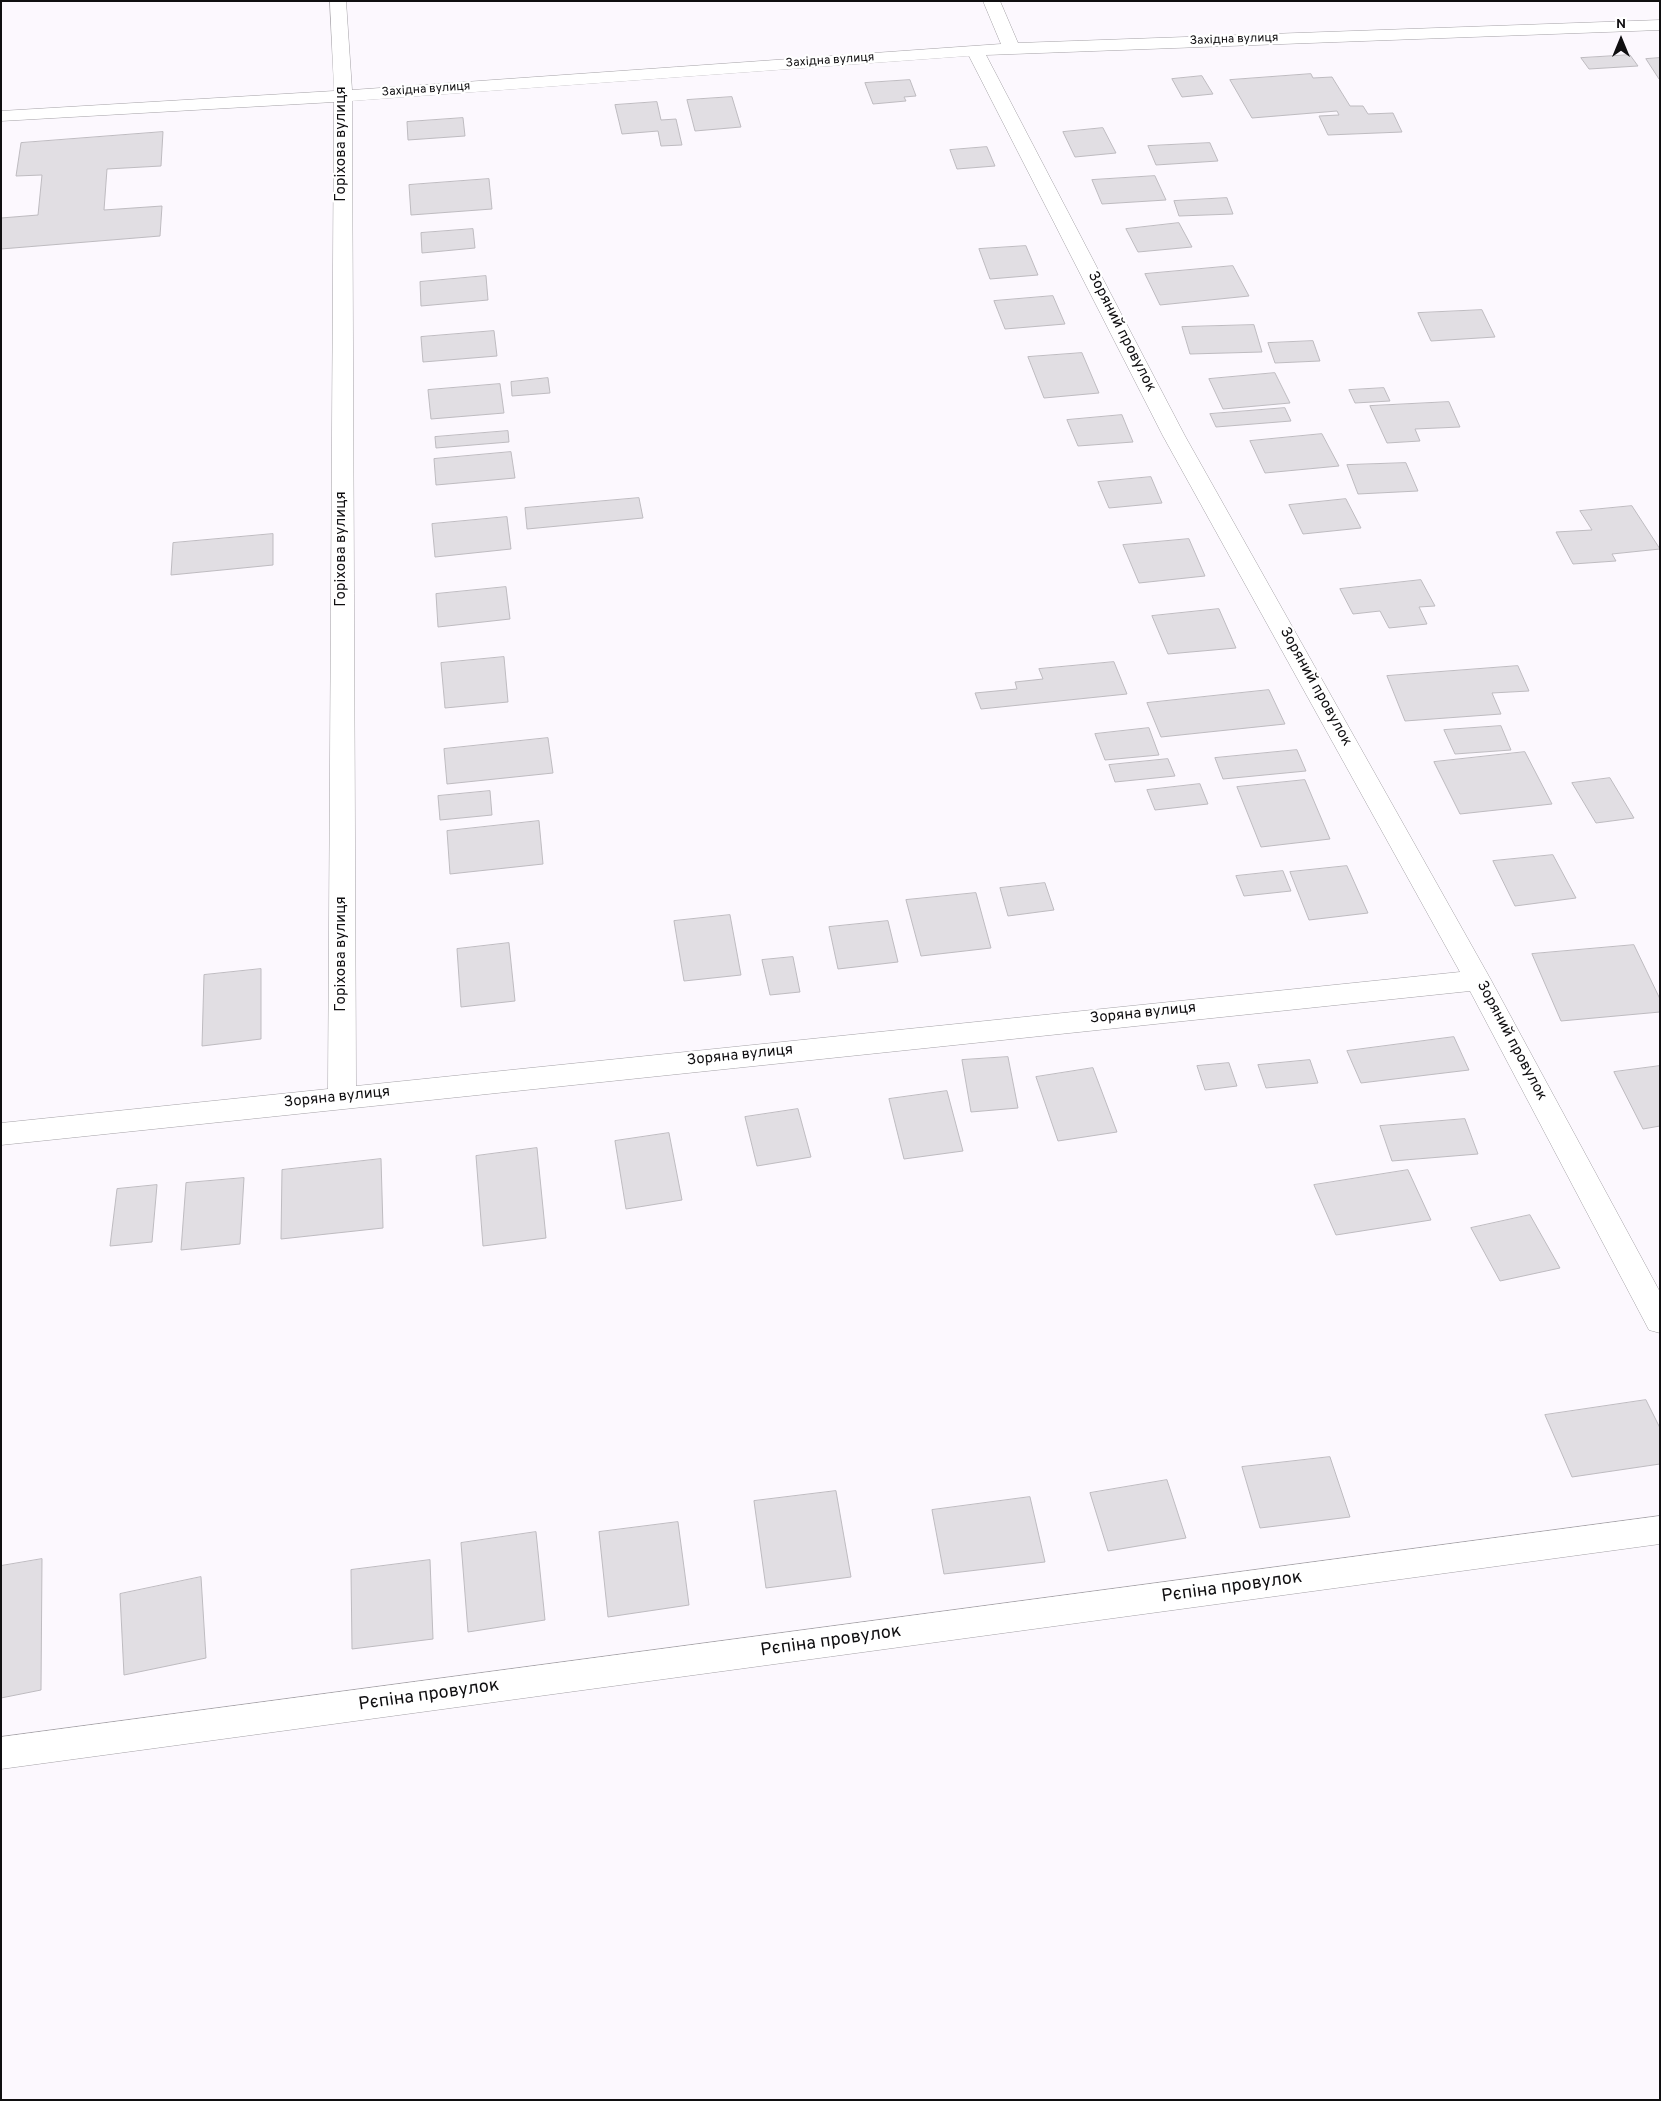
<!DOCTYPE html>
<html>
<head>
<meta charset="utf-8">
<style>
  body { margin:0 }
  #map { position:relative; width:1661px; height:2101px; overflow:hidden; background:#fcf8fe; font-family:Overpass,sans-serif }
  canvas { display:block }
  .frame { position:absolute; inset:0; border:2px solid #100f11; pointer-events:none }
  .north { position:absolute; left:1596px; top:15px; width:50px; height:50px; -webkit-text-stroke:4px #fff; paint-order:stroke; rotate:0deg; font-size:14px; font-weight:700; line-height:20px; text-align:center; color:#100f11 }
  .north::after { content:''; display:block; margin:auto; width:18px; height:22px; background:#100f11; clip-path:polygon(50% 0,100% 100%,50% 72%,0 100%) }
</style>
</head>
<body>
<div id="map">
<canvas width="1661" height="2101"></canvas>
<div class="frame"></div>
<div class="north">N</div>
</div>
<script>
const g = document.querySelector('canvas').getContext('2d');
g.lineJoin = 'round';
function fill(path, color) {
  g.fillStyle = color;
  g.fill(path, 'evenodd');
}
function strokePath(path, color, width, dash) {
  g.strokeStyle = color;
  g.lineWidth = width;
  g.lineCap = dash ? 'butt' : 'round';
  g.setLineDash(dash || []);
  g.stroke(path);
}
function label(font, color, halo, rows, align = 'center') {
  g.font = font + ' Overpass,sans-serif';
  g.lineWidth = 4.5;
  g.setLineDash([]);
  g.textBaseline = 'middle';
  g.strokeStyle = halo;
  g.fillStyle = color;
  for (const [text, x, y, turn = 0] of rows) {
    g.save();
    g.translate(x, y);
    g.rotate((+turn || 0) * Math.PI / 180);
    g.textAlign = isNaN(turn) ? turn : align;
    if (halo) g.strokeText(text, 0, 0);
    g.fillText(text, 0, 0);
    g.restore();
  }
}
const building = new Path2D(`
  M1630,55L1638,66L1589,69L1581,58Z
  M1660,58V79H1659L1646,59Z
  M1311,74L1313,78L1332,77L1350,106H1363L1368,114L1393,113L1402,132L1328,135L1319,116L1339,115L1337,111L1252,118L1230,80Z
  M1202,76L1213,94L1182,97L1172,79Z
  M910,80L916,96L904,97L906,101L873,104L865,83Z
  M732,97L741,127L695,131L687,100Z
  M657,102L661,120L676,119L682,145L661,146L658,131L622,134L615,105Z
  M463,118L465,136L408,140L407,122Z
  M1103,128L1116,153L1075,157L1063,132Z
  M163,132L161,166L107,169L104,210L162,206L160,236L1,249V218L38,215L42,175L16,176L21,143Z
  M1210,143L1218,161L1156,165L1148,146Z
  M987,147L995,166L957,169L950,150Z
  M1155,176L1166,200L1102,204L1092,180Z
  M489,179L492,209L411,215L409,185Z
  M1227,198L1233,214L1179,216L1174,201Z
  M1179,223L1192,247L1138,252L1126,229Z
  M473,229L475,248L422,253L421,233Z
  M1026,246L1038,275L990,279L979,249Z
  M1233,266L1249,296L1160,305L1145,274Z
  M486,276L488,300L421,306L420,282Z
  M1053,296L1065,324L1005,329L994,301Z
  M1482,310L1495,337L1431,341L1418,313Z
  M1254,325L1262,352L1190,354L1182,327Z
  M494,331L497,356L423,362L421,337Z
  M1313,341L1320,361L1275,363L1268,343Z
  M1082,353L1099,393L1044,398L1028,357Z
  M1275,373L1290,403L1223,409L1209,379Z
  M548,378L550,393L512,396L511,382Z
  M500,384L504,413L431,419L428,390Z
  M1384,388L1390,401L1355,403L1349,390Z
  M1449,402L1460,427L1415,429L1420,441L1387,443L1370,406Z
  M1285,408L1291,421L1216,427L1210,414Z
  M1122,415L1133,442L1078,446L1067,420Z
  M508,431L509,442L436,448L435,437Z
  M1322,434L1339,466L1265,473L1250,441Z
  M511,452L515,478L436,485L434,459Z
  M1406,463L1418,491L1358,494L1347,465Z
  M1151,477L1162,503L1109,508L1098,482Z
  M639,498L643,518L527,529L525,508Z
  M1346,499L1361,528L1303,534L1289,505Z
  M1632,506L1660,549L1612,554L1616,561L1573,564L1556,532L1592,530L1580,511Z
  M507,517L511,549L435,557L432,524Z
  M273,534V565L171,575L173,543Z
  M1189,539L1205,576L1139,583L1123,545Z
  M1421,580L1435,606L1419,607L1427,624L1389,628L1380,611L1353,614L1340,589Z
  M506,587L510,619L438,627L436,594Z
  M1219,609L1236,648L1168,654L1152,616Z
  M504,657L508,702L445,708L441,663Z
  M1114,662L1127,694L981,709L975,693L1017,689L1015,682L1043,679L1039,669Z
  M1518,666L1529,691L1492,693L1501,714L1405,721L1387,676Z
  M1269,690L1285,724L1161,737L1147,703Z
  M1501,726L1511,750L1455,754L1444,730Z
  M1149,728L1159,755L1105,760L1095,734Z
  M548,738L553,773L447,784L444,749Z
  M1297,750L1306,771L1223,779L1215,758Z
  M1525,752L1552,804L1460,814L1434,762Z
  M1168,759L1175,776L1115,782L1109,765Z
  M1610,778L1634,818L1596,823L1572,783Z
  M1305,780L1330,839L1261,847L1237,787Z
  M1200,784L1208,804L1155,810L1147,790Z
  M490,791L492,815L440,820L438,796Z
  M539,821L543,864L450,874L447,831Z
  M1553,855L1576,898L1515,906L1493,861Z
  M1347,866L1368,913L1309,920L1290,872Z
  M1283,871L1291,891L1244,896L1236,876Z
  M1045,883L1054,910L1008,916L1000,888Z
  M976,893L991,948L921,956L906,900Z
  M730,915L741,975L684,981L674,921Z
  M888,921L898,962L838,969L829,927Z
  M509,943L515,1001L461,1007L457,949Z
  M1634,945L1660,999V1012L1561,1021L1532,954Z
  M793,957L800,992L770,995L762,960Z
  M261,969V1039L202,1046L204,975Z
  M1454,1037L1469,1070L1361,1083L1347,1051Z
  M1008,1057L1018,1108L971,1112L962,1060Z
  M1310,1060L1318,1083L1266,1088L1258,1065Z
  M1229,1063L1237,1086L1205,1090L1197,1066Z
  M1660,1066V1126L1643,1129L1614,1072Z
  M1093,1068L1117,1132L1058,1141L1036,1077Z
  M947,1091L963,1151L904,1159L889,1099Z
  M798,1109L811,1157L757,1166L745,1117Z
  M1465,1119L1478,1154L1392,1161L1380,1126Z
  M669,1133L682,1200L626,1209L615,1141Z
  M537,1148L546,1238L483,1246L476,1156Z
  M381,1159L383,1228L281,1239L282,1170Z
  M1408,1170L1431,1220L1336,1235L1314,1185Z
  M244,1178L240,1244L181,1250L186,1183Z
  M157,1185L152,1242L110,1246L117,1189Z
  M1530,1215L1560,1268L1500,1281L1471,1228Z
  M1646,1400L1660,1428V1464L1572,1477L1545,1415Z
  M1330,1457L1350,1517L1260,1528L1242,1467Z
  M1167,1480L1186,1538L1108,1551L1090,1493Z
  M836,1491L851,1577L766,1588L754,1501Z
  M1030,1497L1045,1562L944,1574L932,1510Z
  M678,1522L689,1605L608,1617L599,1532Z
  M536,1532L545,1620L468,1632L461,1543Z
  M42,1559L41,1690L1,1698V1566Z
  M430,1560L433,1639L352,1649L351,1570Z
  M201,1577L206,1658L124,1675L120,1594Z`);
const minor = new Path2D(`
  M330,1H346L352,90L1001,44L983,1H1000L1018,43L1660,20V30L986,55L1185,436L1491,980L1660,1292V1333L1649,1330L1470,991L1,1145V1123L328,1089L334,102L1,121V111L334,91ZM969,56L1163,436L1460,972L356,1086L352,101Z
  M1660,1516V1544L1,1769V1737Z`);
const farStreetnames = [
  ["Західна вулиця",1234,40,-2],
  ["Західна вулиця",830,61,-4],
  ["Західна вулиця",426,90,-4]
];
const streetNames = [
  ["Горіхова вулиця",342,144,-90],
  ["Зоряний провулок",1121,332,63],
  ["Горіхова вулиця",342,549,-90],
  ["Зоряний провулок",1315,687,61],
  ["Горіхова вулиця",342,954,-90],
  ["Зоряна вулиця",1143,1014,-6],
  ["Зоряний провулок",1511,1041,62],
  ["Зоряна вулиця",740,1056,-6],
  ["Зоряна вулиця",337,1098,-6]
];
const nearStreetnames = [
  ["Рєпіна провулок",1232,1588,-8],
  ["Рєпіна провулок",831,1642,-8],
  ["Рєпіна провулок",429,1696,-8]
];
fill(building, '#e1dee3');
strokePath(building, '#bebbc0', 1);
strokePath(minor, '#a4a1a6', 1);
fill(minor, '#fff');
label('12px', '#100f11', '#fff', farStreetnames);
label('15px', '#100f11', '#fff', streetNames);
label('18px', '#100f11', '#fff', nearStreetnames);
</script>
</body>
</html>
